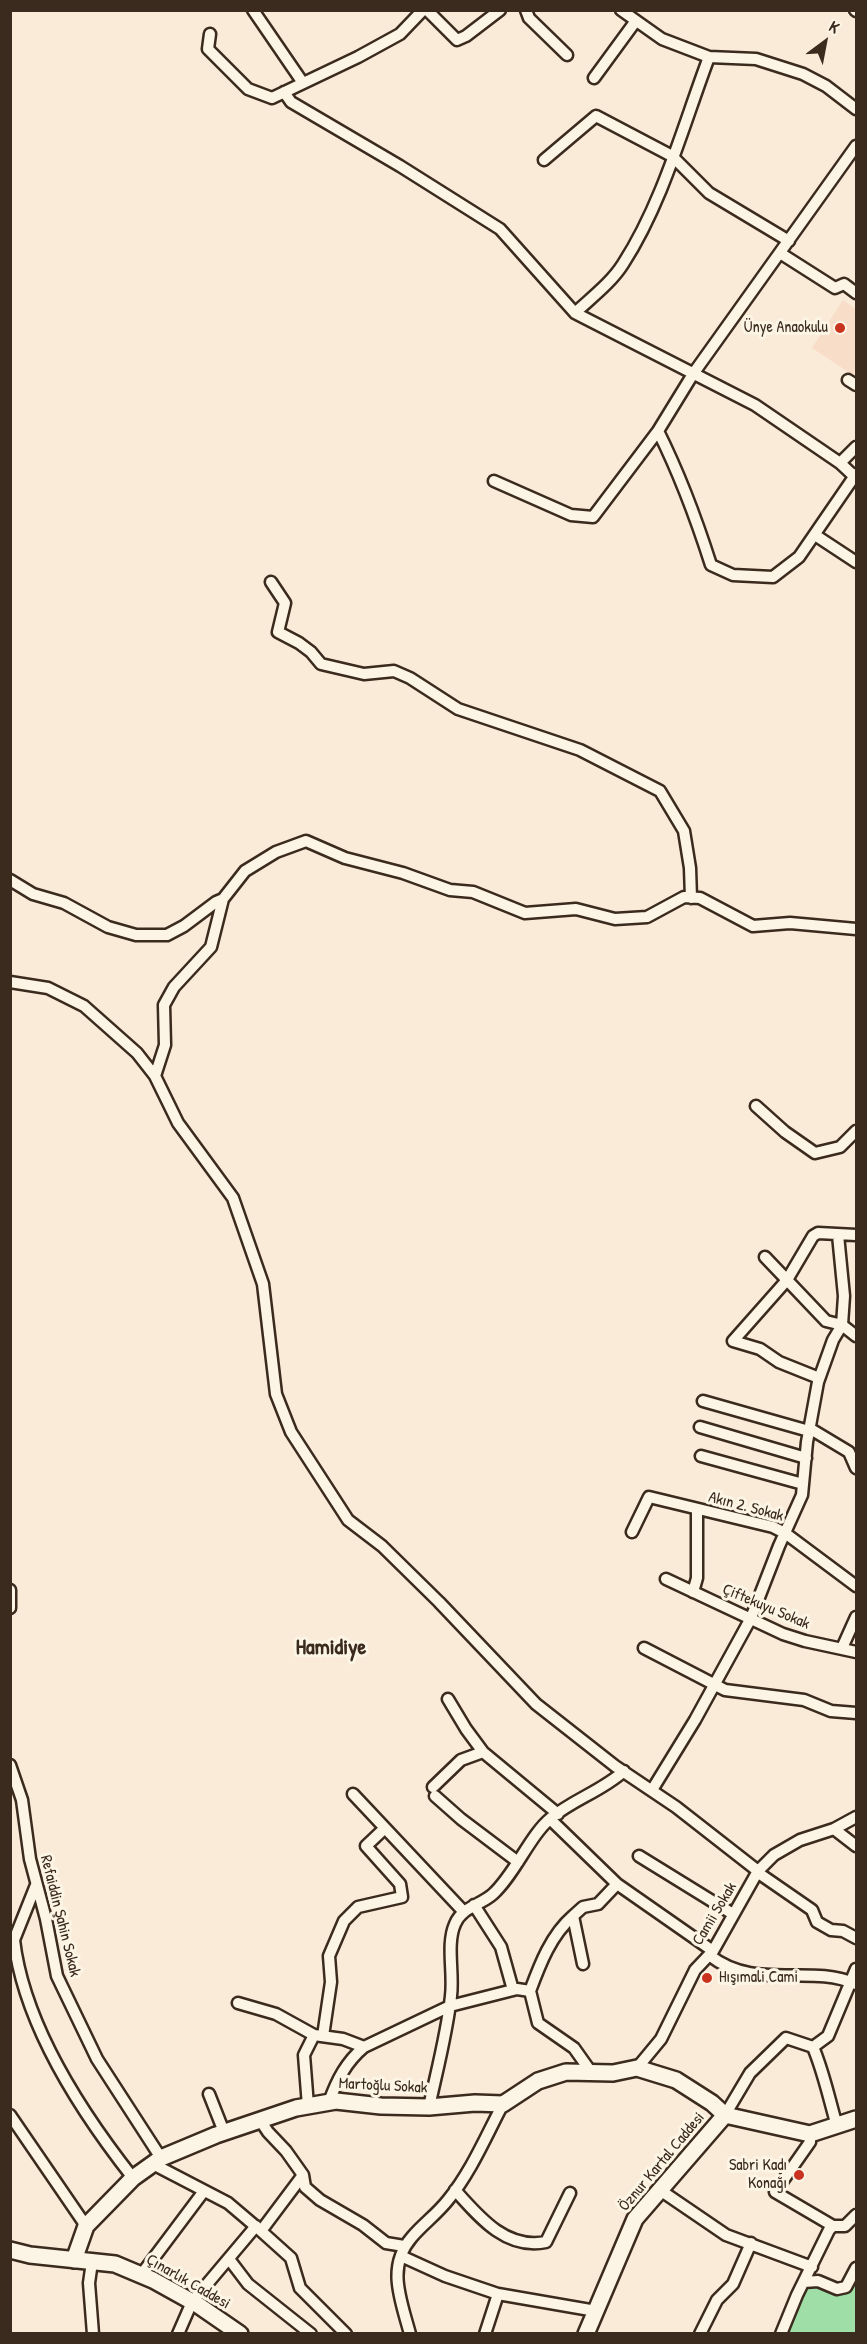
<!DOCTYPE html>
<html>
<head>
<meta charset="utf-8">
<style>
  body { margin:0 }
  #map { position:relative; width:867px; height:2344px; overflow:hidden; background:#faead8; font-family:"Patrick Hand",sans-serif }
  canvas { display:block }
  .frame { position:absolute; inset:0; border:12px solid #3b2a1e; pointer-events:none }
  .north { position:absolute; left:795px; top:12px; width:60px; height:60px; -webkit-text-stroke:4px #fcf5e5; paint-order:stroke; rotate:32deg; font-size:16px; font-weight:700; line-height:24px; text-align:center; color:#3b2a1e }
  .north::after { content:''; display:block; margin:auto; width:21px; height:27px; background:#3b2a1e; clip-path:polygon(50% 0,100% 100%,50% 72%,0 100%) }
</style>
</head>
<body>
<div id="map">
<canvas width="867" height="2344"></canvas>
<div class="frame"></div>
<div class="north">K</div>
</div>
<script>
const g = document.querySelector('canvas').getContext('2d');
g.lineJoin = 'round';
function fill(path, color) {
  g.fillStyle = color;
  g.fill(path, 'evenodd');
}
function strokePath(path, color, width, dash) {
  g.strokeStyle = color;
  g.lineWidth = width;
  g.lineCap = dash ? 'butt' : 'round';
  g.setLineDash(dash || []);
  g.stroke(path);
}
function label(font, color, halo, rows, align = 'center') {
  g.font = font + ' "Patrick Hand",sans-serif';
  g.lineWidth = 6;
  g.setLineDash([]);
  g.textBaseline = 'middle';
  g.strokeStyle = halo;
  g.fillStyle = color;
  for (const [text, x, y, turn = 0] of rows) {
    g.save();
    g.translate(x, y);
    g.rotate((+turn || 0) * Math.PI / 180);
    g.textAlign = isNaN(turn) ? turn : align;
    if (halo) g.strokeText(text, 0, 0);
    g.fillText(text, 0, 0);
    g.restore();
  }
}
const built = new Path2D(`
  M843,300L856,309V370L853,375L812,348Z`);
const green = new Path2D(`
  M856,2273V2333L784,2334C790,2321 802,2283 819,2284C827,2284 838,2290 847,2293Z`);
const street = new Path2D(`
  M253,10L303,83
  M427,10L457,40L466,36L500,10
  M526,10L529,18L567,55
  M621,10L662,39L709,57L756,59L803,74L826,86L856,109
  M855,10L856,11
  M210,34L208,49L248,89L272,98L358,57L400,34L423,10
  M594,78L635,22
  M284,92L291,102L400,166L500,229L575,313L755,405L840,463L855,477
  M856,146L693,374L658,431C680,475 696,518 711,565L733,575L773,577L799,557L856,474
  M544,160L596,116L672,156L709,193L789,241
  M780,253L835,288L844,284L856,293
  M575,313C591,298 611,283 623,264C663,202 683,126 709,57
  M848,380L856,385
  M840,463L856,447
  M494,481L571,515L593,517L658,431
  M815,535L856,562
  M271,582L285,603L278,632L299,643L311,652L321,664L364,674L394,671L410,678L458,709L580,750L660,791L684,831L690,868L691,898
  M10,880L33,894L64,903L108,927L136,935H167L184,926L216,902L223,899
  M10,982L48,988L84,1006L137,1053L155,1076L178,1123L233,1198L263,1284L276,1394L291,1432L348,1520L382,1546L439,1602L536,1704L615,1766L676,1807L758,1871
  M155,1076L165,1045L164,1005L174,987L211,947L223,899L245,871L276,852L306,841L345,858L403,873L450,890L473,892L525,913L576,909L615,919L647,917L684,897L700,898L753,926L790,923L856,929
  M756,1106L785,1132L815,1153L840,1147L856,1131
  M765,1257L787,1280L813,1236L818,1233L856,1235
  M819,1378L779,1362L760,1349L733,1341L787,1280L826,1321L842,1325L856,1336
  M703,1401L809,1431
  M700,1427L806,1458
  M809,1428L849,1452L856,1468
  M701,1456L803,1484
  M632,1532L649,1497L773,1527L785,1533L856,1586
  M666,1579L783,1634L805,1641L856,1652
  M10,1590V1608
  M693,1592L697,1578V1509
  M644,1648L725,1690L804,1700L831,1711L856,1713
  M842,1648L856,1617
  M448,1699L466,1729L483,1752L558,1814
  M10,1765L22,1800L30,1859L46,1919L57,1976L97,2059L161,2158
  M433,1787L461,1760L483,1752
  M652,1790L695,1720L751,1618L779,1546L802,1495L807,1442L818,1382L833,1340L842,1325L844,1296L838,1235
  M353,1794L464,1912
  M435,1796L461,1819L518,1862
  M550,1819L617,1884L713,1951
  M834,1829L856,1846
  M639,1856L733,1914
  M757,1872L812,1910L817,1922L831,1930L843,1931L856,1938
  M474,1905L501,1947L513,1990
  M573,1916L583,1907L598,1904L617,1884
  M14,1940C24,2025 81,2112 133,2178
  M12,1945L36,1885
  M709,1955C756,1992 808,1963 856,1984
  M530,1991C540,1964 551,1935 573,1916L583,1964
  M238,2003L276,2014L314,2035L343,2039L364,2047
  M323,2036L331,1982L329,1956L344,1921L358,1907L402,1897L400,1884L366,1846L385,1828
  M813,2047C824,2073 829,2099 837,2126
  M637,2068L661,2039L695,1970L713,1951L758,1871L774,1855L800,1840L834,1829L856,1817
  M209,2094L224,2132
  M329,2102C337,2080 346,2062 364,2047L450,2006L517,1989L530,1991L538,2023L574,2048L591,2072
  M308,2106L304,2055L314,2035
  M429,2107C437,2070 447,2033 451,1996C454,1973 446,1944 455,1924C462,1907 481,1905 493,1894C515,1874 530,1835 551,1818C574,1799 602,1791 624,1771
  M10,2115L86,2226
  M725,2115L750,2073L786,2038L813,2047L828,2036L856,1969
  M260,2120L268,2132L286,2151L303,2175L305,2187L320,2200L363,2225L386,2243L404,2246
  M810,2134V2142L775,2192L833,2226
  M153,2164L228,2203L261,2231L291,2258L300,2288L346,2334
  M455,2190C479,2217 506,2250 546,2242L570,2193
  M660,2190L726,2235L812,2267
  M261,2231L303,2175
  M401,2256L445,2276L498,2294L596,2311
  M229,2259L248,2284L311,2334
  M92,2262L89,2283L93,2334
  M141,2275L204,2191
  M804,2282L818,2281L837,2289L846,2287L856,2268
  M178,2334L192,2302L256,2226
  M410,2334C401,2300 386,2267 412,2237C423,2224 437,2214 448,2200C471,2172 486,2136 503,2104
  M485,2334L498,2294
  M700,2334L717,2300L733,2284L751,2243
  M781,2334L797,2295L829,2230L833,2226H845L856,2215`);
const secondary = new Path2D(`
  M10,2250L30,2255L115,2264L153,2280L198,2305L240,2334
  M74,2260L86,2226L133,2178L161,2158L216,2135L296,2108L336,2101L381,2106L429,2107L475,2103L503,2104L538,2081L566,2072L613,2073L637,2068L676,2080L712,2103L725,2115L810,2134L856,2119
  M586,2334L635,2219L725,2115`);
const markers = [
  [840,328,6,"#c8321e"],
  [707,1978,6,"#c8321e"],
  [799,2175,6,"#c8321e"]
];
const poiNames = [
  ["Ünye Anaokulu",828,328],
  ["Hışımali Cami",719,1978,"left"],
  ["Sabri Kadı",787,2166],
  ["Konağı",787,2184]
];
const streetNames = [
  ["Akın 2. Sokak",746,1507,15],
  ["Çiftekuyu Sokak",766,1607,23],
  ["Camii Sokak",715,1914,-59],
  ["Refaiddin Şahin Sokak",60,1916,76],
  ["Martoğlu Sokak",383,2086,3],
  ["Öznur Kartal Caddesi",662,2162,-50],
  ["Çınarlık Caddesi",188,2282,30]
];
const districtNames = [
  ["Hamidiye",331,1648]
];
fill(built, '#f8ddc9');
fill(green, '#9fdea6');
strokePath(street, '#3b2a1e', 15);
strokePath(secondary, '#3b2a1e', 20);
strokePath(street, '#fcf5e5', 10);
strokePath(secondary, '#fcf5e5', 15);
for (const [x, y, r, color] of markers) {
  const dot = new Path2D();
  dot.arc(x, y, r, 0, 2 * Math.PI);
  g.fillStyle = color;
  g.fill(dot);
  strokePath(dot, '#fcf5e5', 2);
}
label('16px', '#3b2a1e', '#fcf5e5', poiNames, 'right');
label('16px', '#3b2a1e', '#fcf5e5', streetNames);
label('bold 22px', '#3b2a1e', '#fcf5e5', districtNames);
</script>
</body>
</html>
